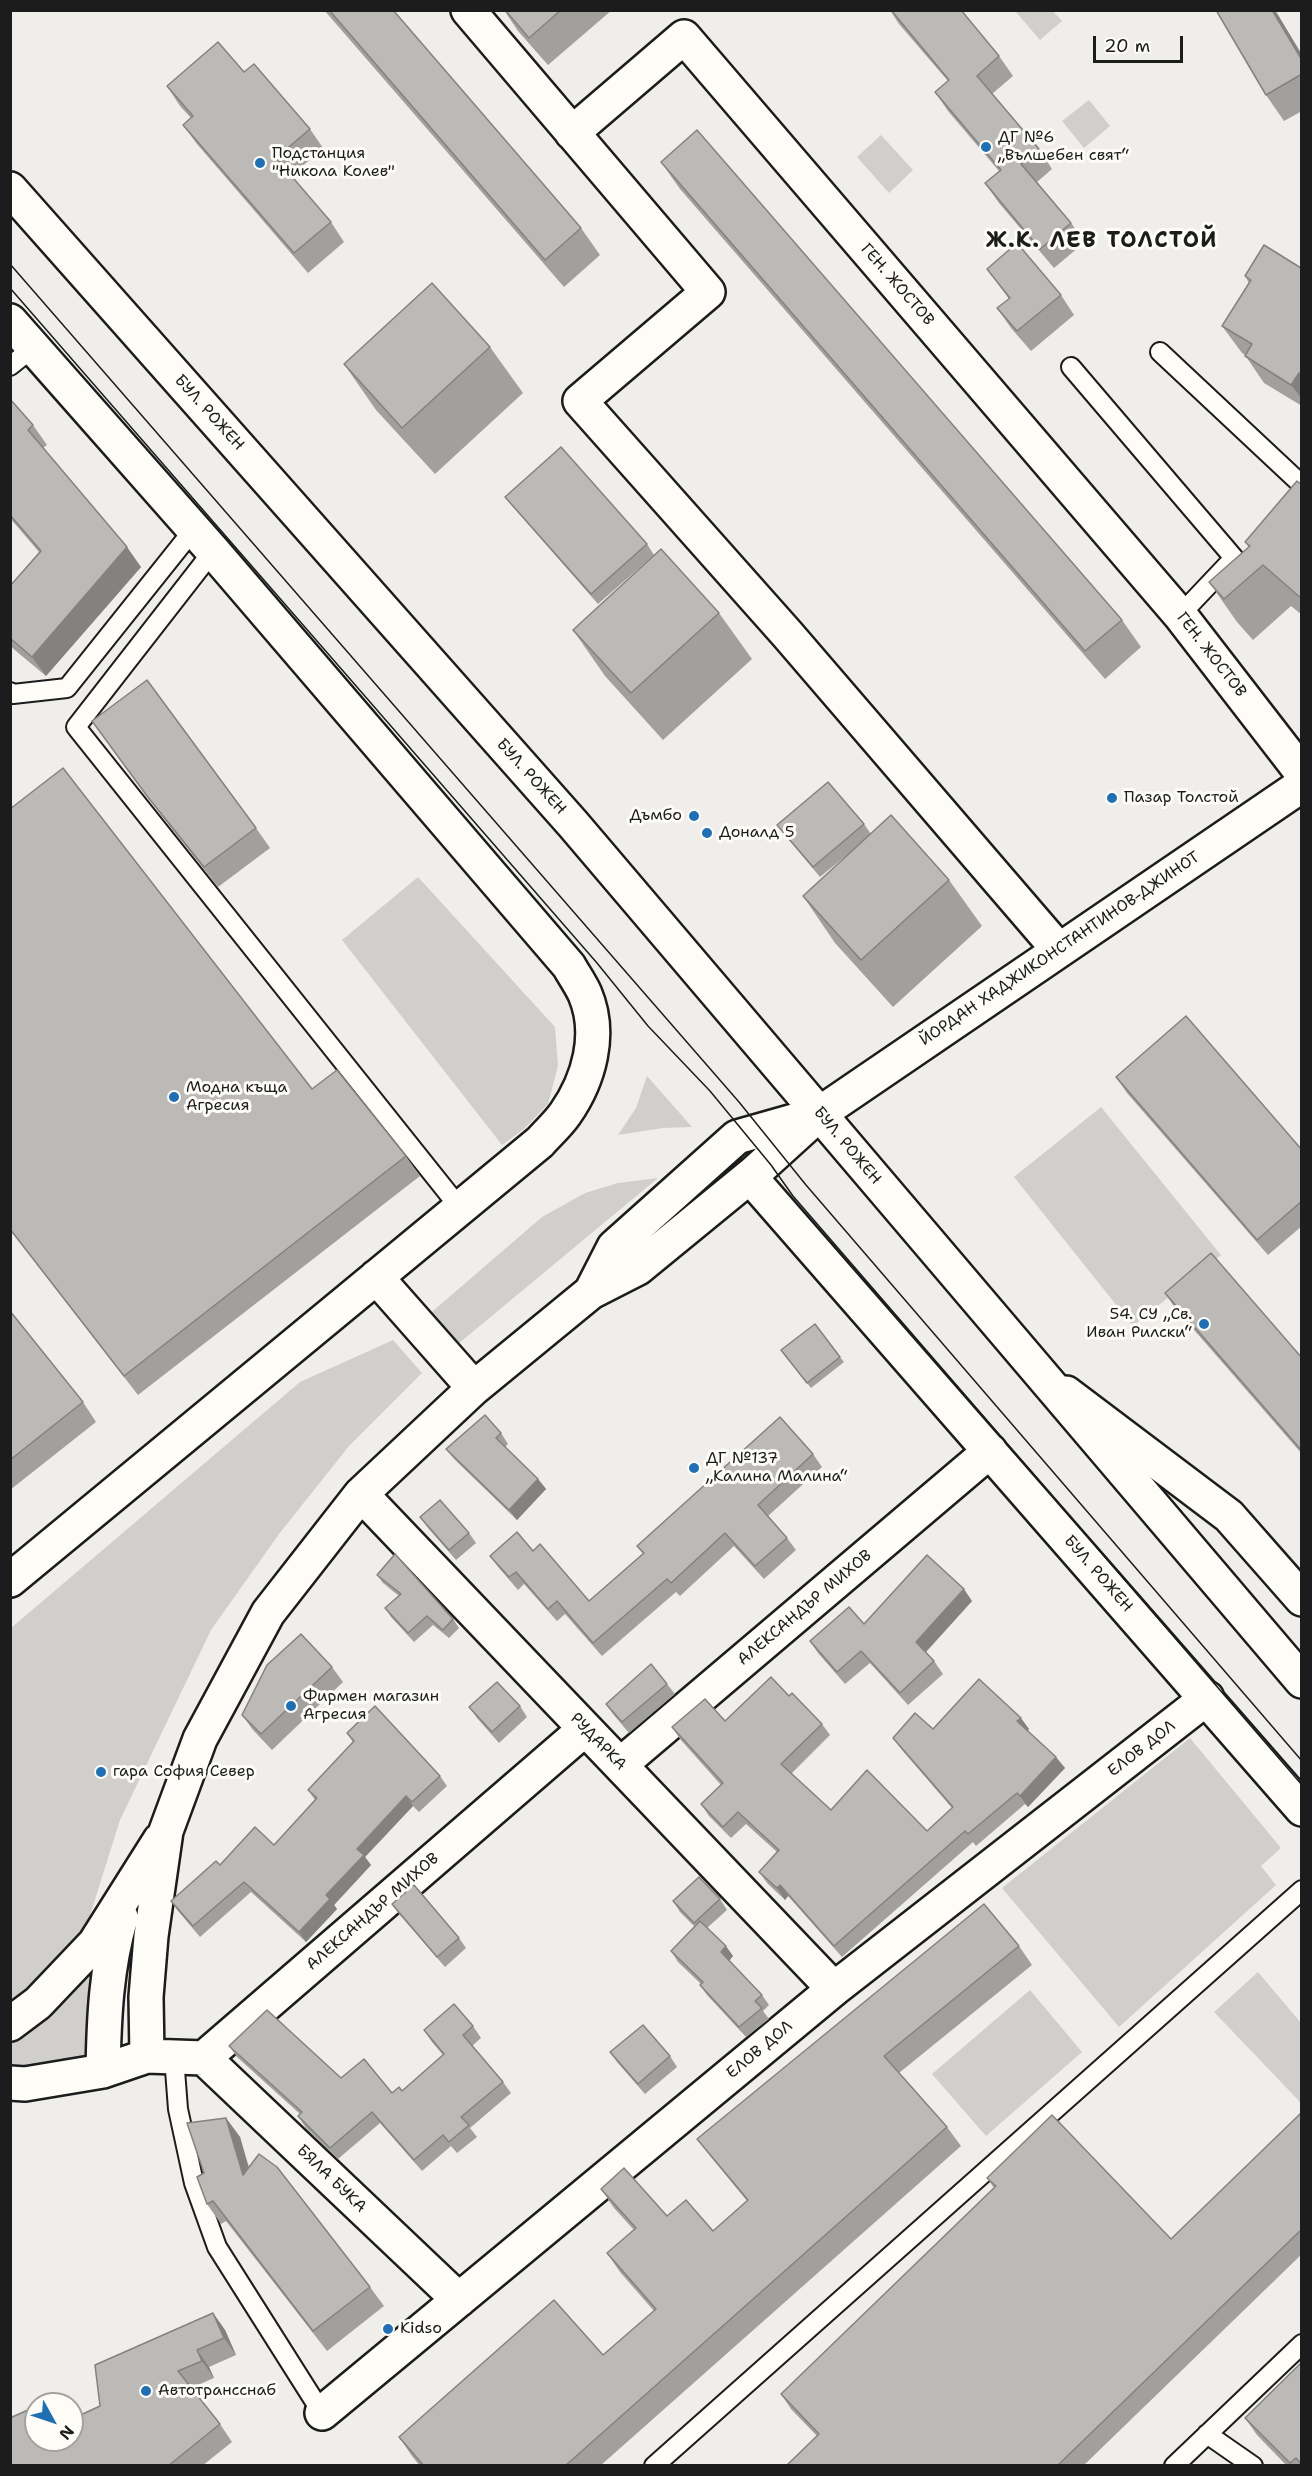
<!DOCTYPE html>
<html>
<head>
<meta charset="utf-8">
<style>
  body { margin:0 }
  #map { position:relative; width:1312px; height:2476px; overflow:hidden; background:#f0eeea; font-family:"Shantell Sans",sans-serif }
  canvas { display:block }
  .frame { position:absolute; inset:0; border:12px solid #1c1c1c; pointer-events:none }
  .north { position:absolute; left:24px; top:2392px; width:60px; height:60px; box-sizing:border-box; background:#fdfcf7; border:2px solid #a3a29f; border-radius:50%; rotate:130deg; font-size:16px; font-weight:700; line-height:24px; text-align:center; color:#1c1c1c }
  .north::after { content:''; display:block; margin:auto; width:21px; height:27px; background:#1f6fb2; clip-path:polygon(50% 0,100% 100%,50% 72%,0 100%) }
  .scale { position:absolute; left:1093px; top:36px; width:90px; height:27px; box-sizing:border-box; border:3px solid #1c1c1c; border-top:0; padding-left:8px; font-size:18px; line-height:21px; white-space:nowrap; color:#1c1c1c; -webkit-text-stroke:4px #fdfcf7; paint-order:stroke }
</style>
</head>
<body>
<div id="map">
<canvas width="1312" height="2476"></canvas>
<div class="frame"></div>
<div class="north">N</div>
<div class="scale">20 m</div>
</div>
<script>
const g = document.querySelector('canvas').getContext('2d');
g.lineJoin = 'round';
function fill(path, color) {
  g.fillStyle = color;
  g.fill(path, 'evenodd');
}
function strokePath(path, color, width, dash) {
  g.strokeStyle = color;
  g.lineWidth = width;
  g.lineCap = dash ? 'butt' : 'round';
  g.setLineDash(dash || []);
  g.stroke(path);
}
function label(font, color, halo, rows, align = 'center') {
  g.font = font + ' "Shantell Sans",sans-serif';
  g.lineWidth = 6;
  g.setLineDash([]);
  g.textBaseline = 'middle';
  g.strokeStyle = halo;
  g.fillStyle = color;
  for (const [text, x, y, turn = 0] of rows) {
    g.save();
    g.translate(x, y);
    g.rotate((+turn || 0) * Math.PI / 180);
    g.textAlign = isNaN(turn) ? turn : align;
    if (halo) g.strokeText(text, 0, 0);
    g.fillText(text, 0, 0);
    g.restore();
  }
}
const green = new Path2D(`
  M1015,11H1053L1062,21L1040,40Z
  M1089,100L1110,126L1084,148L1062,121Z
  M881,135L913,170L889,193L857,157Z
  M418,877L555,1027L558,1066L548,1104L524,1129L502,1145L342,940Z
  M647,1076L692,1127L663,1128L618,1135L636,1108Z
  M1101,1107L1221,1255L1133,1326L1014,1177Z
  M658,1178L452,1349L426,1317L542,1217L585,1193L618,1183Z
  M393,1340L422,1373L349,1446L279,1534L211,1630L120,1820L81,1944L11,2012V1628L300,1382Z
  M1190,1738L1281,1848L1261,1866L1276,1885L1119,2027L1002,1888Z
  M96,1965L87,2057L11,2070V2042C44,2022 70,1994 96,1965Z
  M1258,1972L1301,2023V2103L1214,2012Z
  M1030,1990L1082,2052L986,2136L932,2074Z`);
const service = new Path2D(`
  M1160,352L1302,485
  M10,366L34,347
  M1071,367L1234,558L1180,615
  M213,551L76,727L459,1207
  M10,692L13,694L67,688L194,529
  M174,2057L178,2109L194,2183L217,2247L322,2413
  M1207,2434L1253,2466
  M654,2466L1302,1890
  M1174,2466L1302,2344`);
const minor = new Path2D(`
  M468,10L708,292L580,401L788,635L1058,949
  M572,133L684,37L1180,615L1302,773
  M10,321L213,551L569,966C574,975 581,985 585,994C602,1034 589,1080 565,1114C558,1124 548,1133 540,1142L10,1580
  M750,1177L1302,1809
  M376,1277L474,1388
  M591,1292L614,1247L737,1137L811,1116
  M1066,1393L1229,1516L1302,1599
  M361,1494L834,1989
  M620,1765L990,1451
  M10,2024L38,2003L95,1943L160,1840
  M147,2056L146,1997L151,1936L166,1831L200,1739L268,1613L361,1494L474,1388L591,1292L638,1268L754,1173L819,1114L1302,785
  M204,2058L459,2300
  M103,2071C104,2018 106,1968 121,1917
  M10,2083L25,2084L103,2071L147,2056L204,2058L585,1729
  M322,2413L834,1989L1207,1698`);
const primary = new Path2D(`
  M10,189L573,824L1302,1681`);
const tram = new Path2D(`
  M10,264L739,1102L806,1185L1302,1761
  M10,288L597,963L648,1026L710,1091L771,1165L793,1196L1302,1785`);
const wall = new Path2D(`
  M324,10H393L581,228L600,255L564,287Z
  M504,10H612L548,65L518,31Z
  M890,10H961L999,56L1013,76L992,94L1039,149L1052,169L1037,182L1071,223L1085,242L1054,268L999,203L985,183L999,171L948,111L935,92L948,81L899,24Z
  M1275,10L1302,55V111L1284,121L1266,95Z
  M167,86L310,129L323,148L291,176L331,222L344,242L308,273L197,144L183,125L191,118L180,106Z
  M661,162L1122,620L1141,647L1105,679L680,189Z
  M1302,267V406L1264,383L1245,355L1242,353L1222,326L1249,283L1245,276L1301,268Z
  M987,269L1061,295L1074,315L1031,351L1011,328L997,308L1009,299Z
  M490,347L523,393L435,474L376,410L344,364Z
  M10,399L33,425L47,445L43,448L141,567L46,676L10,646V586L39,552L10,518Z
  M1302,485V615L1291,606L1253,640L1237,622L1209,582L1249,548L1245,542Z
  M505,497L647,544L654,555L598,604L513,507Z
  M719,613L752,659L663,740L605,676L573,630Z
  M92,721L256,828L270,848L218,887L161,815Z
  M10,809L312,1089L406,1156L420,1176L138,1395L10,1230Z
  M864,824L871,834L949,880L982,926L893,1007L835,943L803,896L853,850L820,877L785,835L777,825Z
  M1116,1077L1302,1150V1226L1268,1255L1127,1093Z
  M1165,1293L1302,1358V1454L1175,1308Z
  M10,1312L83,1402L96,1422L10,1490Z
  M785,1356L840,1357L844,1362L811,1388Z
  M501,1433L508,1444L505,1447L538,1479L546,1489L517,1520L454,1459L446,1449Z
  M813,1454L822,1467L768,1516L787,1538L796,1550L764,1579L734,1546L680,1596L676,1592L602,1656L565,1614L557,1621L524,1584L518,1590L499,1568L490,1556L533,1551L589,1601L643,1554L637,1546Z
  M420,1517L469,1533L476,1543L456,1560L428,1528Z
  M377,1575L453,1619L459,1628L449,1638L433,1625L414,1642L391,1617L385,1608L399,1596L383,1583Z
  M972,1601L926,1652L934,1661L943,1674L908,1705L870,1663L845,1684L818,1653L810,1641L864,1624Z
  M332,1667L343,1682L272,1750L253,1730L242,1715Z
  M667,1684L675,1694L629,1733L613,1714L606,1704Z
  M789,1696L822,1724L830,1735L791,1774L831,1810L927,1831L952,1808L902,1750L893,1738L933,1729H1029L1028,1731L1065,1768L1028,1807L1025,1804L976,1846L973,1842L842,1957L788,1896L785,1900L768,1884L759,1872L777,1852L746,1824L731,1838L709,1816L701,1804L721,1785L680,1739L672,1727L725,1721Z
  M520,1706L527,1717L499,1743L477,1718L469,1707Z
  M347,1733L440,1776L447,1786L419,1812L413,1806L365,1857L371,1865L334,1905L337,1909L306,1942L251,1892L200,1937L178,1911L171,1901L274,1845L315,1800L308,1790L353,1742Z
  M720,1899L727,1910L707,1928L733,1956L729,1961L762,1995L769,2005L763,2011L769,2019L746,2037L707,1995L700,1985L701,1984L678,1962L671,1951L695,1927L680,1912L673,1901Z
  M392,1904L459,1938L466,1948L445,1967L399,1914Z
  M1019,1946L1032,1965L899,2073L947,2127L961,2146L600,2466H420L412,2456L399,2437L603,2355L654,2311L620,2272L607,2253L634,2230L614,2208L601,2189L667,2216L713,2231L747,2201L711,2157L697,2139Z
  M473,2026L481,2038L472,2046L503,2082L511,2093L470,2128L477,2137L457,2153L451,2146L422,2171L380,2123L338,2159L306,2128L298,2116L300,2114L237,2057L229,2046L392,2093L402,2091L443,2055L432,2042L424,2030Z
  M610,2052L670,2056L677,2067L645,2094L617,2062Z
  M1302,2115V2254L1083,2466H786L817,2436L791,2409L781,2394L994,2188L987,2178L1171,2239Z
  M226,2118L240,2137L249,2167L370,2287L384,2306L327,2351L226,2221L221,2224L207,2204L204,2173Z
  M213,2313L225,2330L236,2355L209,2367L214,2378L191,2388L220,2424L232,2442L202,2466H10L30,2409L36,2417V2440L100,2406Z
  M1302,2362V2466H1287L1257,2435L1245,2418Z`);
const shadedWall = new Path2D(`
  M1272,10H1275L1302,55V60Z
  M1299,373L1302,377V399L1291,385Z
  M127,547L141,567L46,676L32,657Z
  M538,1479L546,1489L517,1520L509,1510Z
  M964,1589L972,1601L924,1654L916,1642Z
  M1021,1718L1029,1729L1026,1733L1017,1721Z
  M1056,1757L1065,1768L1028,1807L1020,1796Z
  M406,1796L413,1806L365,1857L371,1865L334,1905L337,1909L306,1942L299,1932L326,1895L357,1849Z
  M780,1885L788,1896L785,1900L777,1888Z
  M726,1946L733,1956L728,1962L721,1952Z
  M226,2118L240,2137L256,2195L243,2175Z
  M213,2313L225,2330L236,2355L224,2338Z
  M197,2350L209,2367L214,2378L202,2361Z`);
const building = new Path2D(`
  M329,10H393L581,228L545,260Z
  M505,10H561L529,38Z
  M891,10H961L999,56L977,76L1039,149L1021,164L1071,223L1040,249L985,183L1001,170L935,92L949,80Z
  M1216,10H1272L1302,60V74L1266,95Z
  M218,42L244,72L254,64L310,129L276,158L331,222L294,253L183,125L193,116L167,86Z
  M697,130L1122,620L1085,651L661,162Z
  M1017,243L1061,295L1017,331L997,308L1010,298L987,269Z
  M1264,245L1301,268L1302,267V374L1299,373L1291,385L1245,356L1252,344L1222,326L1251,280L1245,276Z
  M432,283L490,347L402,428L344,364Z
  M10,399L33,425L28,430L127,547L32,657L10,638V586L41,551L10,515Z
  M561,447L647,544L591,594L505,497Z
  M1297,481L1302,485V599L1263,565L1224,599L1209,582L1250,546L1245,542Z
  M661,549L719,613L631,693L573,630Z
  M147,680L256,828L204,867L147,796L92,721Z
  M63,768L312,1089L337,1070L406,1156L124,1376L10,1229V809Z
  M828,782L864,824L813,867L777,825Z
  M891,815L949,880L861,960L803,896Z
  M1186,1016L1302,1150V1201L1257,1240L1116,1077Z
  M1211,1253L1302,1358V1451L1165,1293Z
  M10,1311L83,1402L10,1460Z
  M815,1324L840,1357L807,1383L781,1350Z
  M485,1415L501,1433L496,1438L538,1479L509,1510L446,1449Z
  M780,1417L813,1454L758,1505L787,1538L755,1566L725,1533L671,1583L667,1579L593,1643L557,1601L548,1609L516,1572L509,1577L490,1556L517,1532L533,1551L540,1544L589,1601L644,1553L637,1546Z
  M440,1500L469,1533L449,1550L420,1517Z
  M395,1554L453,1619L443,1630L427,1616L408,1633L385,1608L401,1594L377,1575Z
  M927,1555L964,1589L916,1642L934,1661L900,1693L861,1651L837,1672L810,1641L849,1607L864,1624Z
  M301,1634L332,1667L261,1734L242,1715L267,1665Z
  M651,1664L667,1684L622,1722L606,1704Z
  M771,1677L789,1696L792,1693L822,1724L781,1764L831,1810L867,1770L927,1831L953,1807L893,1738L915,1713L933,1729L979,1679L1021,1718L1017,1721L1056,1757L1020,1796L1017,1793L968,1834L965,1831L834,1946L780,1885L777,1888L759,1872L779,1850L738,1812L723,1827L701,1804L723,1783L672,1727L705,1699L725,1721Z
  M497,1682L520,1706L492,1732L469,1707Z
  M375,1706L440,1776L412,1802L406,1796L357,1849L364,1855L326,1895L330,1899L299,1932L244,1882L193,1926L171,1901L216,1861L220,1865L255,1827L274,1845L317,1798L308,1790L354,1741L347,1733Z
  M699,1877L720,1899L694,1923L673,1901Z
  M414,1885L459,1938L437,1957L392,1904Z
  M984,1904L1019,1946L884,2056L947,2127L565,2466H424L399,2437L554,2300L603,2355L656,2309L607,2253L636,2228L601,2189L624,2168L667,2216L686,2200L713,2231L748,2200L697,2139Z
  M700,1921L726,1946L721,1952L762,1995L755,2001L762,2008L739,2027L700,1985L703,1982L671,1951Z
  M454,2004L473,2026L463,2035L503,2082L461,2117L469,2125L449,2142L443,2135L414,2160L372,2112L330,2148L298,2116L302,2112L229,2046L267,2010L341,2078L364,2059L392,2093L399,2087L402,2091L444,2054L424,2030Z
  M643,2025L670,2056L638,2084L610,2052Z
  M1300,2114L1302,2115V2229L1057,2466H786L819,2434L781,2394L996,2186L987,2178L1052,2115L1171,2239Z
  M226,2118L243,2175L259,2154L277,2167L370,2287L313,2331L213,2201L207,2204L197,2177L204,2173L187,2123Z
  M213,2313L224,2338L197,2350L202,2361L178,2371L220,2424L168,2466H10V2418L30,2409L36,2421V2440H72V2419L100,2406L95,2365Z
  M1302,2362V2465L1296,2458L1290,2463L1245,2418Z`);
const markers = [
  [986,147,6,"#1f6fb2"],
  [260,163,6,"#1f6fb2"],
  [1112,798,6,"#1f6fb2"],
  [694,816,6,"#1f6fb2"],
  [707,833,6,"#1f6fb2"],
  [174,1097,6,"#1f6fb2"],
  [1204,1324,6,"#1f6fb2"],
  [694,1468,6,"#1f6fb2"],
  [291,1706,6,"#1f6fb2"],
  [101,1772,6,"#1f6fb2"],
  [388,2329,6,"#1f6fb2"],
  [146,2391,6,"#1f6fb2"]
];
const poiNames = [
  ["ДГ №6",998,138],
  ["„Вълшебен свят“",998,156],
  ["Подстанция",272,154],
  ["\"Никола Колев\"",272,172],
  ["Пазар Толстой",1124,798],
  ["Дъмбо",682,816,"right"],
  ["Доналд 5",719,833],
  ["Модна къща",186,1088],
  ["Агресия",186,1106],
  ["54. СУ „Св.",1192,1315,"right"],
  ["Иван Рилски“",1192,1333,"right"],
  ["ДГ №137",706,1459],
  ["„Калина Малина“",706,1477],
  ["Фирмен магазин",303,1697],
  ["Агресия",303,1715],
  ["гара София Север",113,1772],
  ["Kidso",400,2329],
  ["Автотрансснаб",158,2391]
];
const streetNames = [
  ["ГЕН. ЖОСТОВ",897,285,49],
  ["БУЛ. РОЖЕН",209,413,48],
  ["ГЕН. ЖОСТОВ",1211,655,52],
  ["БУЛ. РОЖЕН",531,777,48],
  ["ЙОРДАН ХАДЖИКОНСТАНТИНОВ-ДЖИНОТ",1060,949,-34],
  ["БУЛ. РОЖЕН",847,1146,50],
  ["БУЛ. РОЖЕН",1098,1574,49],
  ["АЛЕКСАНДЪР МИХОВ",805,1608,-40],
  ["РУДАРКА",598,1742,46],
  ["ЕЛОВ ДОЛ",1142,1749,-38],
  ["АЛЕКСАНДЪР МИХОВ",373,1912,-41],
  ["ЕЛОВ ДОЛ",760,2050,-40],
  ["БЯЛА БУКА",331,2179,44]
];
const districtNames = [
  ["Ж.К. ЛЕВ ТОЛСТОЙ",1102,241]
];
fill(green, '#d0cfcc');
strokePath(service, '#1c1c1c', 22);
strokePath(minor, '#1c1c1c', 38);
strokePath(primary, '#1c1c1c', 38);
strokePath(service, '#fdfcf7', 18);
strokePath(minor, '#fdfcf7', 33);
strokePath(primary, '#fdfcf7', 33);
strokePath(tram, '#1c1c1c', 1.5);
fill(wall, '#a1a09d');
fill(shadedWall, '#83827f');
fill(building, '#bbbab6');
strokePath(building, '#83827f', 1.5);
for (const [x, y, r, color] of markers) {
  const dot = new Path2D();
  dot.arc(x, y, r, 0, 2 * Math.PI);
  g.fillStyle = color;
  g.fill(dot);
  strokePath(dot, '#fdfcf7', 2);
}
label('16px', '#1c1c1c', '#fdfcf7', poiNames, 'left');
label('16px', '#1c1c1c', '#fdfcf7', streetNames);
g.letterSpacing = '1.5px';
label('bold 22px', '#1c1c1c', '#fdfcf7', districtNames);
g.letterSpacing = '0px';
</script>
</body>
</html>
